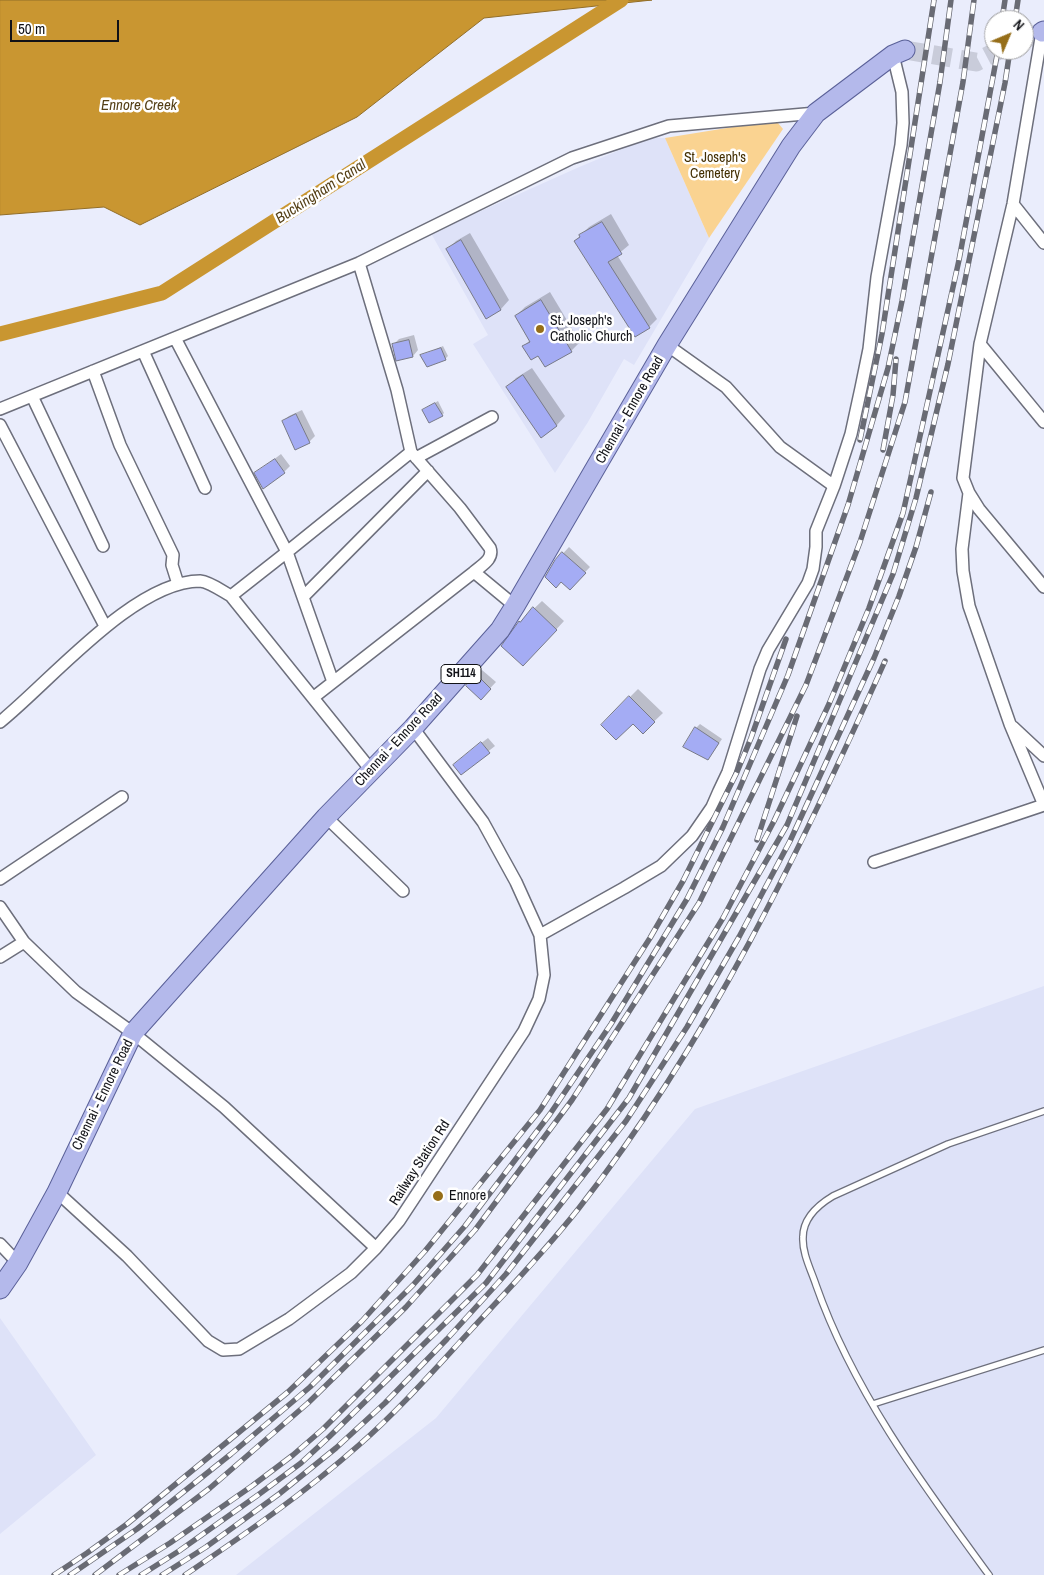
<!DOCTYPE html>
<html>
<head>
<meta charset="utf-8">
<style>
  body { margin:0 }
  #map { position:relative; width:1044px; height:1575px; overflow:hidden; background:#eaedfc; font-family:"Archivo Narrow",sans-serif }
  canvas { display:block }
  .north { position:absolute; left:984px; top:10px; width:50px; height:50px; box-sizing:border-box; background:#fff; border:1px solid #a0a0a2; border-radius:50%; rotate:45deg; font-size:14px; font-weight:700; line-height:20px; text-align:center; color:#111217 }
  .north::after { content:''; display:block; margin:auto; width:18px; height:22px; background:#966e19; clip-path:polygon(50% 0,100% 100%,50% 72%,0 100%) }
  .scale { position:absolute; left:10px; top:20px; width:109px; height:22px; box-sizing:border-box; border:2px solid #111217; border-top:0; padding-left:6px; font-size:15px; line-height:18px; white-space:nowrap; color:#111217; -webkit-text-stroke:4px #fff; paint-order:stroke }
</style>
</head>
<body>
<div id="map">
<canvas width="1044" height="1575"></canvas>
<div class="north">N</div>
<div class="scale">50 m</div>
</div>
<script>
const g = document.querySelector('canvas').getContext('2d');
g.lineJoin = 'round';
function fill(path, color) {
  g.fillStyle = color;
  g.fill(path, 'evenodd');
}
function strokePath(path, color, width, dash) {
  g.strokeStyle = color;
  g.lineWidth = width;
  g.lineCap = dash ? 'butt' : 'round';
  g.setLineDash(dash || []);
  g.stroke(path);
}
function label(font, color, halo, rows, align = 'center') {
  g.font = font + ' "Archivo Narrow",sans-serif';
  g.lineWidth = 5;
  g.setLineDash([]);
  g.textBaseline = 'middle';
  g.strokeStyle = halo;
  g.fillStyle = color;
  for (const [text, x, y, turn = 0] of rows) {
    g.save();
    g.translate(x, y);
    g.rotate((+turn || 0) * Math.PI / 180);
    g.textAlign = isNaN(turn) ? turn : align;
    if (halo) g.strokeText(text, 0, 0);
    g.fillText(text, 0, 0);
    g.restore();
  }
}
const built = new Path2D(`
  M655,138H665L709,238L634,365L624,359L588,422L555,473L473,344L488,335L432,235L461,220L577,168L627,147Z
  M1044,986V1575H236L436,1418L695,1109Z
  M0,1318L96,1455L0,1534Z`);
const green = new Path2D(`
  M758,123H778L783,129L709,238L665,138Z`);
const water = new Path2D(`
  M0,0H652L484,18L357,117L140,225L104,207L0,215Z`);
const shadow = new Path2D(`
  M611,214L629,245L617,255L657,319L649,327L575,241L589,227Z
  M470,233L509,300L501,309L448,249L456,241Z
  M550,292L580,342L571,351L539,354L524,346L530,340L516,316L525,307Z
  M414,335L418,350L413,356L397,360L393,345L399,339Z
  M443,346L448,356L445,359L422,356Z
  M532,368L565,416L557,425L541,436L507,387L516,378Z
  M438,401L444,413L442,415L426,408Z
  M302,410L315,436L309,442L283,421L289,416Z
  M281,454L290,466L284,472L256,473Z
  M569,547L590,567L570,588L556,561Z
  M542,601L564,621L531,657L520,622Z
  M482,670L496,682L481,698L477,675Z
  M638,689L663,713L643,732L633,722L602,725Z
  M700,724L722,739L711,755L696,728Z
  M488,738L495,746L461,773L460,759Z`);
const canal = new Path2D(`
  M0,334L162,293L621,0`);
const building = new Path2D(`
  M602,222L622,254L608,262L650,328L635,337L574,241L580,237L579,235Z
  M461,240L501,310L486,319L446,249Z
  M541,300L572,352L545,367L538,356L531,360L522,346L530,342L515,316Z
  M409,340L413,357L396,361L392,344Z
  M441,348L446,360L427,367L420,355Z
  M523,375L557,426L541,438L506,387Z
  M435,403L443,416L429,423L422,410Z
  M296,414L310,443L295,450L282,421Z
  M275,459L285,473L263,489L254,473Z
  M562,552L586,573L570,590L561,582L556,588L545,577L555,560Z
  M533,607L557,630L523,666L501,646L519,621L520,622Z
  M476,674L491,689L481,700L466,686Z
  M629,696L655,722L643,734L633,724L616,740L601,725Z
  M695,727L719,743L708,760L683,747Z
  M481,742L490,753L461,775L453,765Z`);
const primaryTunnel = new Path2D(`
  M1024,39L1042,32
  M905,50L976,62L999,50`);
const lane = new Path2D(`
  M873,1404L1044,1350
  M989,1575C923,1485 853,1391 816,1285C811,1270 802,1253 803,1237C803,1218 818,1205 833,1196L948,1144L1044,1111`);
const street = new Path2D(`
  M1042,32L1013,204L980,344L963,478L969,493L979,509L1044,587
  M1013,204L1044,243
  M175,338L287,552L231,596
  M980,344L1044,422
  M667,345L726,387L780,447L834,486
  M143,351L205,488
  M93,371L120,445L173,555L172,565L178,584
  M32,396L103,546
  M0,409L359,263L572,158L669,126L816,113
  M0,425L105,626
  M411,452L460,508L490,548C494,559 482,565 474,572
  M416,458L492,417
  M303,597L428,471
  M333,682L287,552L411,452L397,390L359,263
  M314,697L474,572L515,606
  M0,722C50,682 134,581 200,581C210,582 222,591 231,596L371,770
  M1013,727L1044,756
  M326,817L403,891
  M874,862L1044,805L1010,724L969,606L963,571L962,549L969,493
  M0,879L122,797
  M0,907L24,942L76,992L133,1033L224,1107L376,1248
  M540,935L624,888L661,866L692,836L712,807L719,791L728,772L760,669L768,650L808,583L813,569L816,547V531L834,486L851,434L861,388L869,349L877,277L901,145L903,123L902,92L893,55
  M0,957L24,942
  M57,1192L127,1256L208,1341L223,1350L239,1349L289,1319L351,1273L376,1248L399,1221L524,1031L539,999L544,975L540,935L516,882L483,822L413,728
  M0,1244L18,1263`);
const primary = new Path2D(`
  M1042,32L1044,31
  M0,1289L18,1263L57,1192L133,1033L326,817L413,728L476,657L500,630L515,606L667,345L791,146L816,113L893,55L905,50`);
const rail = new Path2D(`
  M1002,20L1005,0
  M1015,20L1018,0
  M860,440L882,334L934,0
  M883,450L893,395L896,359
  M757,840L797,716
  M54,1575L87,1553L127,1524L288,1392L362,1321L425,1251L540,1110L650,938L683,881L737,772L751,738L786,639
  M70,1575L137,1529L231,1454L310,1387L413,1285L465,1226L550,1114L611,1024L687,899L723,827L788,675L848,505L888,368L902,301L940,82L951,0
  M95,1575L210,1488L308,1403L406,1307L475,1230L572,1100L699,903L806,685L860,542L905,402L963,82L974,0
  M119,1575L170,1543L252,1486L293,1455L323,1429L477,1275L607,1109L723,918L774,821L829,704L869,608L903,513L959,260L998,50
  M141,1575L179,1551L258,1495L301,1463L329,1437L486,1283L629,1098L787,825L893,574L916,498L948,364L1005,83L1010,50
  M162,1575L206,1547L279,1494L336,1448L385,1403L447,1339L506,1274L626,1121L687,1027L739,937L790,841L874,658L899,596L916,547L931,492
  M185,1575C245,1534 305,1493 359,1445C399,1410 434,1370 470,1331C506,1292 546,1250 579,1208C708,1043 800,851 885,661`);
const markers = [
  [540,329,5,"#966e19"],
  [438,1196,6,"#966e19"]
];
const shields = [
  [461,674,40]
];
const shieldNames = [
  ["SH114",461,674]
];
const parkNames = [
  ["St. Joseph's",715,158],
  ["Cemetery",715,174]
];
const poiNames = [
  ["St. Joseph's",550,321],
  ["Catholic Church",550,337],
  ["Ennore",449,1196]
];
const streetNames = [
  ["Chennai - Ennore Road",630,410,-60],
  ["Chennai - Ennore Road",399,740,-47],
  ["Chennai - Ennore Road",103,1095,-64],
  ["Railway Station Rd",420,1163,-57]
];
const waterNames = [
  ["Ennore Creek",139,106],
  ["Buckingham Canal",321,192,-33]
];
fill(built, '#dee2f8');
fill(green, '#fad391');
fill(water, '#c99631');
strokePath(water, '#926e29', 1);
fill(shadow, '#0003');
strokePath(canal, '#c99631', 15);
fill(building, '#a4acf4');
strokePath(building, '#787a88', 1);
strokePath(primaryTunnel, '#c9ccda', 19, [19, 9]);
strokePath(lane, '#6d6f7c', 8);
strokePath(street, '#6d6f7c', 14);
strokePath(primary, '#5a6098', 21);
strokePath(lane, '#fff', 5.5);
strokePath(street, '#fff', 11);
strokePath(primary, '#b4b9eb', 19);
strokePath(rail, '#696b74', 5.5);
strokePath(rail, '#fff', 4, [11]);
for (const [x, y, r, color] of markers) {
  const dot = new Path2D();
  dot.arc(x, y, r, 0, 2 * Math.PI);
  g.fillStyle = color;
  g.fill(dot);
  strokePath(dot, '#fff', 2);
}
for (const [x, y, w] of shields) {
  const box = new Path2D();
  box.roundRect(x - w / 2, y - 9.5, w, 19, 4);
  g.fillStyle = '#fff';
  g.fill(box);
  strokePath(box, '#111217', 1);
}
label('bold 12px', '#111217', null, shieldNames);
label('14px', '#422e02', '#fff', parkNames);
label('14px', '#111217', '#fff', poiNames, 'left');
label('14px', '#111217', '#fff', streetNames);
label('italic 15px', '#554017', '#fff', waterNames);
</script>
</body>
</html>
